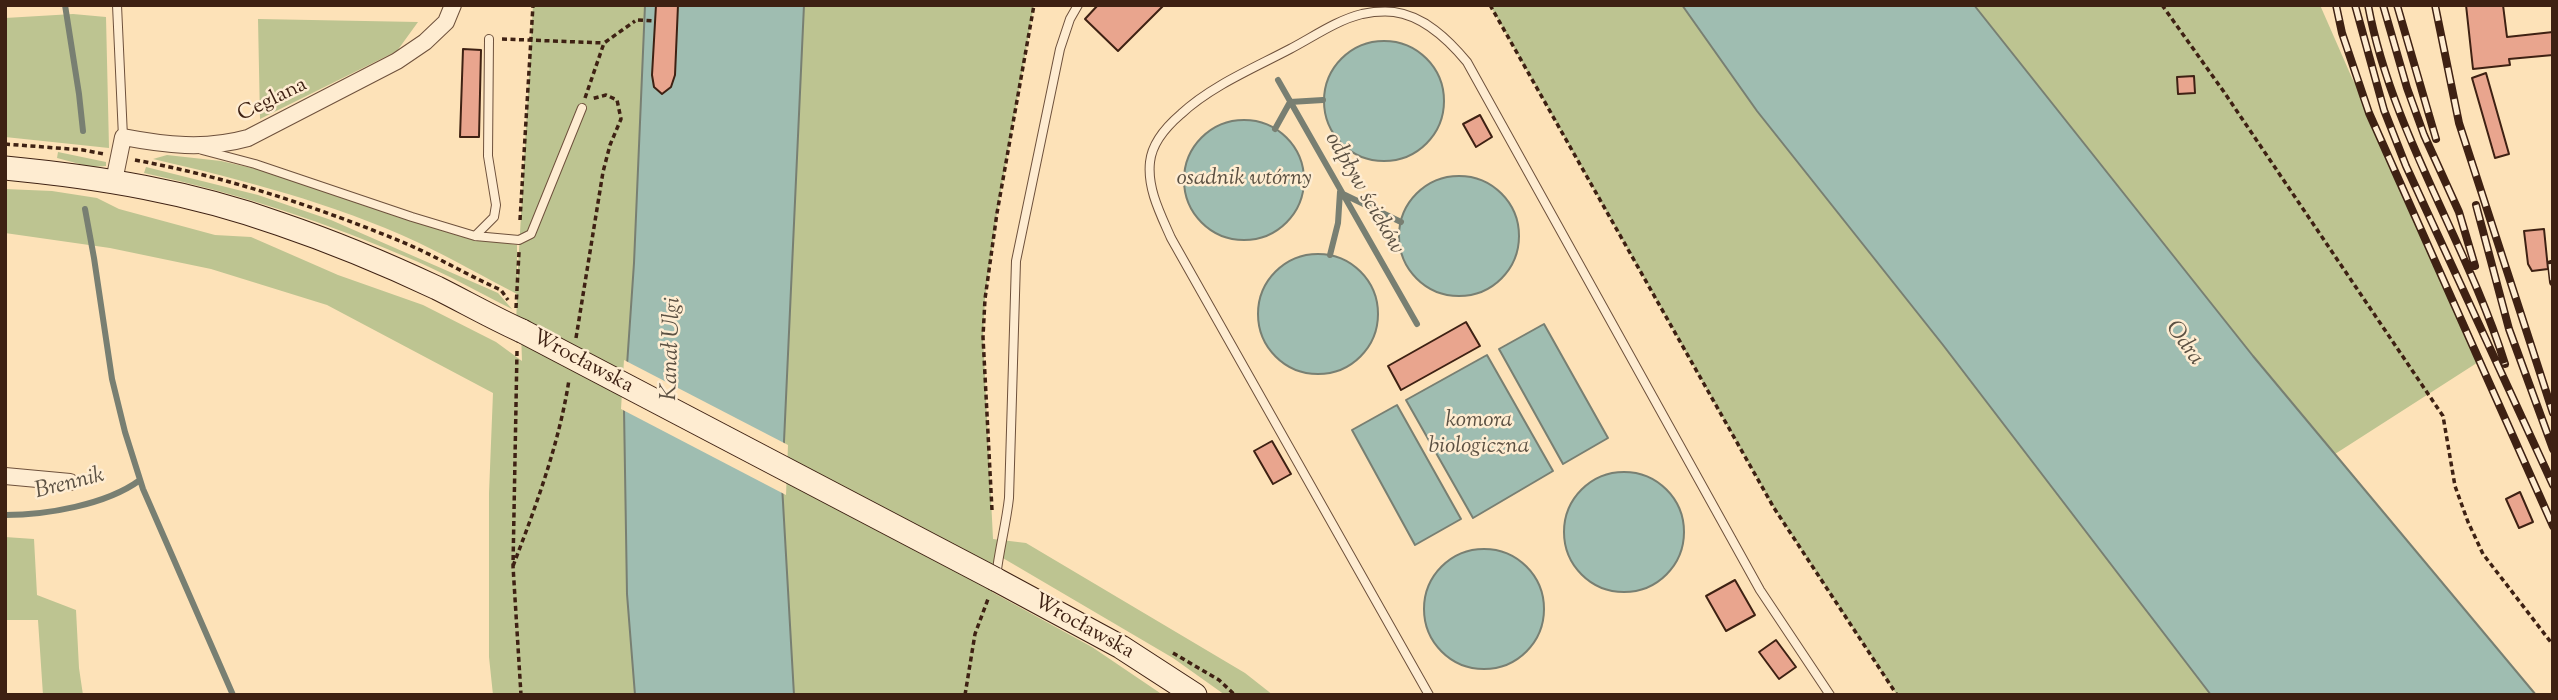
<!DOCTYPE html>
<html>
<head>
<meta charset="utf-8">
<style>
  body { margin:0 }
  #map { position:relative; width:2558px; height:700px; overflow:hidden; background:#fde2b8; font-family:"Sorts Mill Goudy",serif }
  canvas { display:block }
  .frame { position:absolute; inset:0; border:7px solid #3e2113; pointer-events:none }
</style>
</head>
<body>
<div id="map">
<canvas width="2558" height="700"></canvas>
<div class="frame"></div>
</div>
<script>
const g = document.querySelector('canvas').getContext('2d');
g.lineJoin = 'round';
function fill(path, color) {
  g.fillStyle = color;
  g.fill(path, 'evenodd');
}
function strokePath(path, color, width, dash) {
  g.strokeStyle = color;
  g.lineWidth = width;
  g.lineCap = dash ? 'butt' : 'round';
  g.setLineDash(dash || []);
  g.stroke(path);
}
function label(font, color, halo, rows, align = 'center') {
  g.font = font + ' "Sorts Mill Goudy",serif';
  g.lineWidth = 5;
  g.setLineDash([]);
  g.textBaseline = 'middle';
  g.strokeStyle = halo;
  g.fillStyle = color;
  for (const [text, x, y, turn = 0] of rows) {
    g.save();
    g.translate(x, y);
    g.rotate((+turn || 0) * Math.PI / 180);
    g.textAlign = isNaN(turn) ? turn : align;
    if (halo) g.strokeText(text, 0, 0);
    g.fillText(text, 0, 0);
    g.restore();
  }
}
const green = new Path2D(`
  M533,5H645L634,263L624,409L627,594L635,695H493L489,657V493L493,393L327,305L211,269L110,248L5,233V189L52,191L97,198L119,209L215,235L251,237L338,275L423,305L496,342L522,361L521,332L516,329L517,294C484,277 451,258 417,242C333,203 243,180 153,159L167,155L221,161L278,174L459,236L517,245V285Z
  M804,5H1034L997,213L985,299L983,337L993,539L1026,543L1245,673L1273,695H1225L1173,658L996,554L992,592L1092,647L1163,695H794L782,485Z
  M1490,5H1682L1757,111L1943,345L2211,695H1897L1774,508Z
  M1974,5H2320L2352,78L2368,107L2483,359L2335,454L2253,356Z
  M73,14L106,17L109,148L5,137V18Z
  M258,19L418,22L397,51L260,119Z
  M58,152L106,162V166L91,167L57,158Z
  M146,167L258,195L331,220L498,293L512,309C480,293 448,275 416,261C328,223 238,193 144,173Z
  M5,537L34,539L37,595L76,610L79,668L83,695H43L38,620H5Z`);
const water = new Path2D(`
  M645,5H804L782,485L794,695H635L627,594L624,409L634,263Z
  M1682,5H1974L2253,356L2536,695H2211L1943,345L1757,111Z
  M1324 101a60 60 0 1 1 120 0a60 60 0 1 1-120 0Z
  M1184 180a60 60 0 1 1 120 0a60 60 0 1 1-120 0Z
  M1399 236a60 60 0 1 1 120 0a60 60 0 1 1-120 0Z
  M1258 314a60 60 0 1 1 120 0a60 60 0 1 1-120 0Z
  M1544,324L1608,438L1563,464L1499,349Z
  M1487,355L1553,471L1473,518L1406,400Z
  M1397,405L1461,519L1415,545L1352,430Z
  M1564 532a60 60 0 1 1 120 0a60 60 0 1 1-120 0Z
  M1424 609a60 60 0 1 1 120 0a60 60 0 1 1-120 0Z`);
const pier = new Path2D(`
  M624,360L788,445L786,495L621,409Z`);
const stream = new Path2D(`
  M65,5L79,94L83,131
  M1278,80L1417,324
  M1275,129L1290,102L1323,100
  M1343,194L1401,222
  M85,209L94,258L112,379L125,432L143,489L233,695
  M1330,255L1338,223L1340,192
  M5,515C46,515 106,505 140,480`);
const building = new Path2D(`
  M656,5H678L675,75L671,87L662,94L654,87L652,75Z
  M1098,5H1164L1118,51L1085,19Z
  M2466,5H2503L2507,37L2553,32V55L2509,59L2510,65L2473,69Z
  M463,49L481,50L479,137H460Z
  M2486,73L2509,154L2495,158L2472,78Z
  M2194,76L2195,93L2178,94L2177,77Z
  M1480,115L1492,137L1476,147L1463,124Z
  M2544,229L2548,269L2532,271L2528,264L2524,231Z
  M1466,322L1480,346L1401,390L1388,366Z
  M1272,441L1291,474L1273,484L1254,451Z
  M2520,492L2533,522L2519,528L2506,499Z
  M1735,580L1755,615L1726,631L1706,596Z
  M1776,640L1796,667L1779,679L1759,652Z`);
const path = new Path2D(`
  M1490,5L1774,508L1897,695
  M2162,5L2224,92L2443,416L2455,486L2468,522L2483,554L2553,645
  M638,20L655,21
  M502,39L604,43
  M585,98L604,43L635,21
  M5,144L83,150L104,154
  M135,160C227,177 314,206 400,241C434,255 467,275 501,290L508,300
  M520,220L533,5
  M516,308L519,252
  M576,338L603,172L610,145L621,119L617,100L606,95L591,99
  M517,351L513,566L521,695
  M992,510L983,337L985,299L997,213L1034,5
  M513,566C536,506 559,444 569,380
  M1173,653L1219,680L1235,695
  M965,695L975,634L988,599`);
const service = new Path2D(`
  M117,5L123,137
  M202,150L255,164L412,217L475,236L519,240L531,234L582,108
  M475,236L494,217L496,205L488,156L489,39
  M996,577C999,550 1006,525 1009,498L1016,261L1060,49L1070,19L1078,5
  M1429,695L1171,238C1161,215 1147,189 1150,162C1152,143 1167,126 1181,114C1211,86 1254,68 1290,49C1313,37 1337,20 1362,14C1372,12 1383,11 1394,12C1424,16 1448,39 1467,62L1760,590L1830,695`);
const minor = new Path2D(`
  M114,181L123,137C165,145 205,150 248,138L397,61L425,42L446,22L453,5
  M5,476L70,482`);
const secondary = new Path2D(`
  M5,168C99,177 191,192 280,224C333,242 386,264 437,288C465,302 493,318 522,331
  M995,579L1121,647L1195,695`);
const rail = new Path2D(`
  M2336,5L2342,33L2369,113L2553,526
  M2355,5L2384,110L2406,166L2553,485
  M2368,5C2392,133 2467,242 2505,364
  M2383,5L2407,88L2424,135L2459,212L2475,266
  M2397,5L2436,139
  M2435,5L2459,123L2553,413
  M2476,205L2509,329L2553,449
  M2551,264L2553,282`);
const secondaryBridge = new Path2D(`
  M522,331L995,579`);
const streetNames = [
  ["Ceglana",273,101,-26],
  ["Wrocławska",582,363,28],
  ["Wrocławska",1083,628,29]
];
const waterNames = [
  ["osadnik wtórny",1244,180],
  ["odpływ ścieków",1363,194,60],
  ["Odra",2183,344,54],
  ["Kanał Ulgi",673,349,-88],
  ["komora",1479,422],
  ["biologiczna",1479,448],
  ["Brennik",70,485,-14]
];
fill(green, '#bdc491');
fill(water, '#9fbdb1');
strokePath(water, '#787f72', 2);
fill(pier, '#fde2b8');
strokePath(stream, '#787f72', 6);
fill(building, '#e9a58e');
strokePath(building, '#3e2113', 2);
strokePath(service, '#6e513c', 10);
strokePath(minor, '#6e513c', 18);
strokePath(secondary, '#3e2113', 25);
strokePath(path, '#3e2113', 3.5, [5, 3.5]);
strokePath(service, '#feecd1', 8);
strokePath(minor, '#feecd1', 16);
strokePath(secondary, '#feecd1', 23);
strokePath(rail, '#3e2113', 8);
strokePath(rail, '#feecd1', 5, [16]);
strokePath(secondaryBridge, '#3e2113', 25, []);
strokePath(secondaryBridge, '#feecd1', 23);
label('21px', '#3e2113', '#feecd1', streetNames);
label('italic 23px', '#5b5042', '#feecd1', waterNames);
</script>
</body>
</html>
